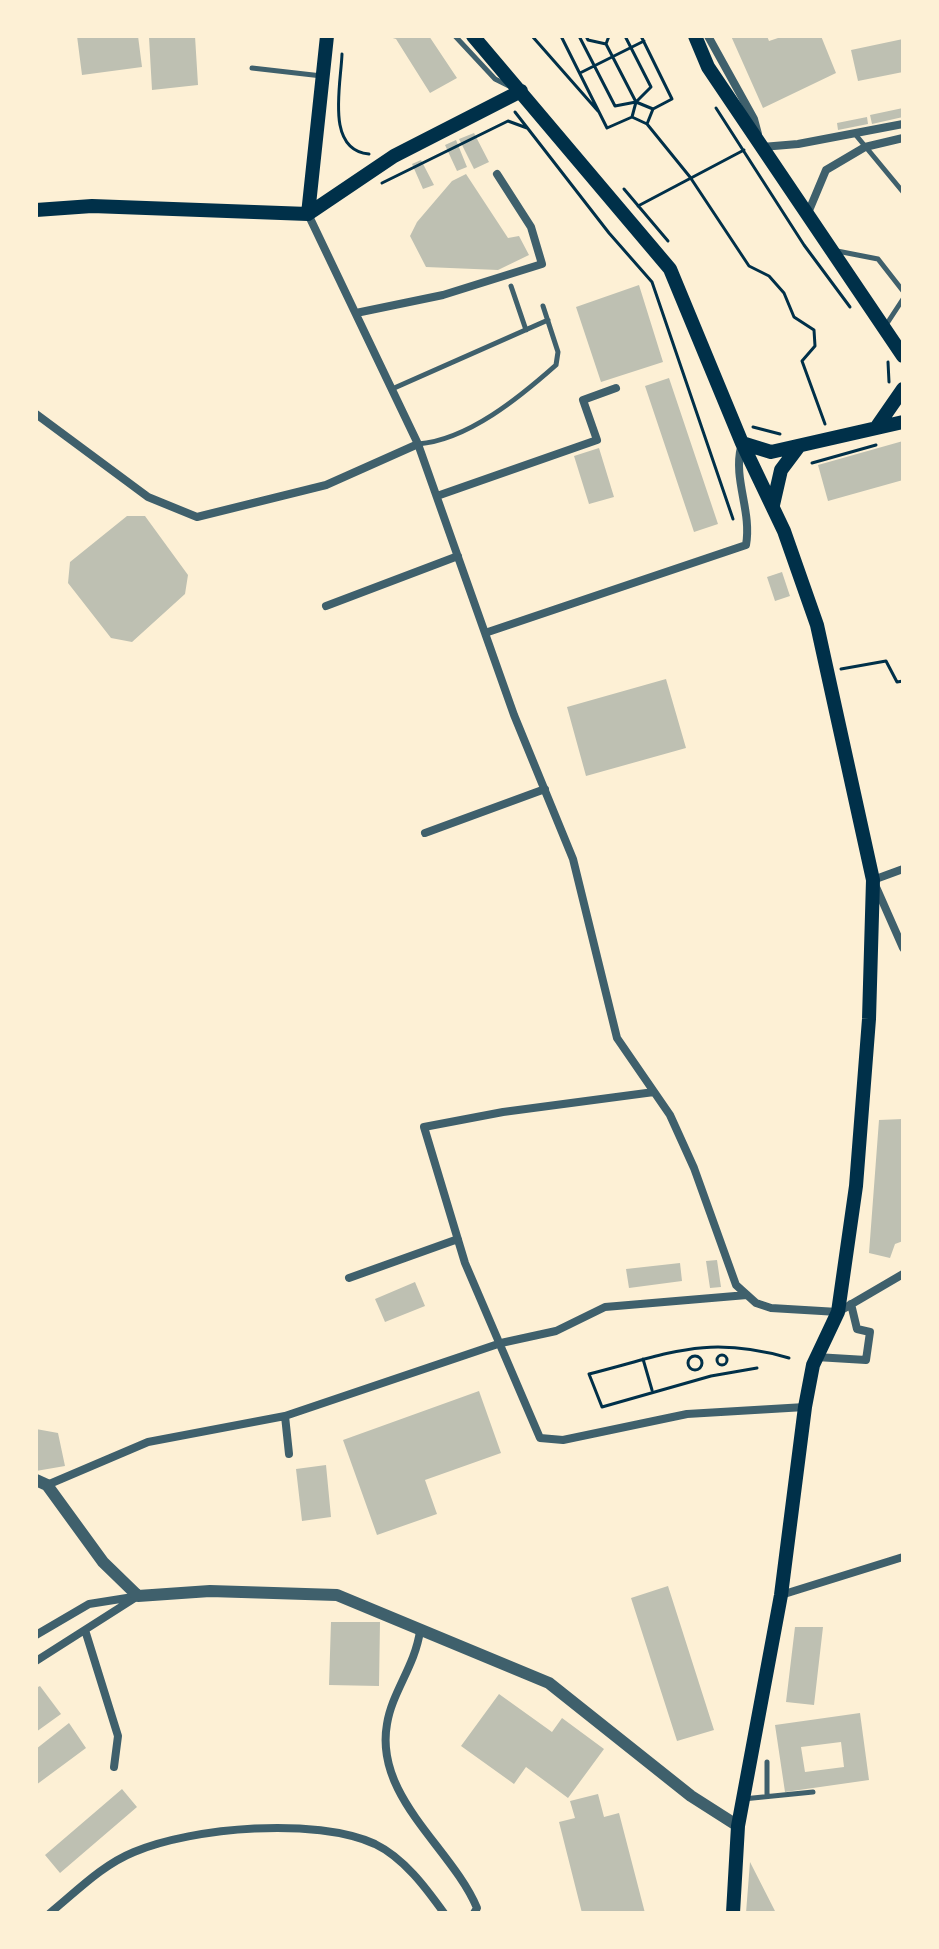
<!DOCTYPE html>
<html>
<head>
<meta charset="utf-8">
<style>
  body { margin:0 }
  #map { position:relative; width:939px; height:1949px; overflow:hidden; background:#fdf0d5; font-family:"Noto Serif",serif }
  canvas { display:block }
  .frame { position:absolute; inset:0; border:38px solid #fdf0d5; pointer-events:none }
</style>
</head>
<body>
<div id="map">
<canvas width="939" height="1949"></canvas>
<div class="frame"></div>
</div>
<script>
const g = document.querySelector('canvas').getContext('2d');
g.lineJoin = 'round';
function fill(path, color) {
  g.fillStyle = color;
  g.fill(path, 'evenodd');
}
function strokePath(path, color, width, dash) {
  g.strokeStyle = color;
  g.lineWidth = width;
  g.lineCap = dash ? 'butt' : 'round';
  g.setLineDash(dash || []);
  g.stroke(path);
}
const building = new Path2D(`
  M77,36H138L142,67L82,75Z
  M195,36L198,85L152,90L149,37Z
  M386,36H429L457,78L430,93L396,39Z
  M731,36H767L769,41L784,36H821L836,73L763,108Z
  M903,39V72L858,81L851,50Z
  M903,108V117L872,124L870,115Z
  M867,117L868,124L838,130L837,123Z
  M474,133L489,162L474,169L459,139Z
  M456,140L467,167L457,171L445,145Z
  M421,160L434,185L423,189L412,164Z
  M466,174L508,238L519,236L529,255L498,270L426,267L410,236L417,222L452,181Z
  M639,285L663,362L601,382L576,307Z
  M669,378L718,524L694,532L645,386Z
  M903,441V480L828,501L818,465Z
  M599,448L614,497L589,504L574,456Z
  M127,516H145L188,575L185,594L132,642L111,638L68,583L70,562Z
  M782,572L790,596L775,601L767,577Z
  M666,679L686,748L586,776L567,707Z
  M903,1119V1241L895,1244L890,1258L869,1253L879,1120Z
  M717,1260L721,1287L710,1288L706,1261Z
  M680,1263L682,1281L629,1288L626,1269Z
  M415,1282L425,1306L385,1322L375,1299Z
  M479,1391L501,1453L425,1480L437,1514L377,1535L343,1440Z
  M36,1429L58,1433L65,1466L36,1471Z
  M326,1465L331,1517L302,1521L296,1469Z
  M668,1586L714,1730L677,1741L631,1598Z
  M331,1622H380L379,1686L329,1685Z
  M795,1627H823L814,1705L786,1702Z
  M40,1686L61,1714L36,1732V1688Z
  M499,1694L552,1732L562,1718L604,1749L568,1798L526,1767L514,1784L461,1746Z
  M860,1713L869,1780L785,1792L775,1725ZM841,1742L844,1767L805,1772L801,1747Z
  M69,1723L86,1748L36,1785V1749Z
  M122,1789L137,1807L60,1873L45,1855Z
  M598,1794L604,1817L619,1813L645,1913H582L559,1822L575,1818L570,1801Z
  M750,1862L776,1913H746Z`);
const path = new Path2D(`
  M532,36L598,111
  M561,36L607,128L632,117
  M579,36L615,106L636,102L653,109L647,124L632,117L636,102L651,87L625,36
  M586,36L588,40L606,44L636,102
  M641,36L672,99L653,109
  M606,44L609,36
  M342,54C341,85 325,150 369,154
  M580,73L644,41
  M716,108L804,245L850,307
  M515,112L609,233L652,282L733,519
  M647,124L690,177L749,266L769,276L784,293L794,317L814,330L815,346L802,361L825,424
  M382,183L508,121L527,128
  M624,189L668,241
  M638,206L744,150
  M888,362L889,382
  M753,427L780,434
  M812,463L876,445
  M841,669L886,661L897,682L903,681
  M717 1360a5 5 0 1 1 10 0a5 5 0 1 1-10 0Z
  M688 1363a7 7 0 1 1 14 0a7 7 0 1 1-14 0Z
  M643,1359L652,1390
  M757,1368L711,1376L602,1407L589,1374C669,1354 705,1334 789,1358`);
const service = new Path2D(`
  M455,36L495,79L509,86
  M252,68L322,76
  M855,134L903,192
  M837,251L878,259L903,291
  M511,286L526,330
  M886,325L903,299
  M392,389L548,320
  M418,444C468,440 520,397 556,365L558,352L543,306
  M767,1796V1762
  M743,1799L813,1792`);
const minor = new Path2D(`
  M708,36L754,119L758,134
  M762,147L798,144L903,124
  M808,213L826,170L865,147L903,138
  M308,214L418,444L514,715L573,859L617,1038L670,1115L694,1168L736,1285L756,1303L771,1308L838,1312L903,1274
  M356,313L443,295L542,264L531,227L497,174
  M36,414L148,497L197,517L326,485L418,444
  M437,496L597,440L583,400L616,388
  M326,606L458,556
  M485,633L746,545C752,511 733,480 741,447
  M425,833L545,789
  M903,869L873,880L903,948
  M654,1092L503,1112L424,1127L465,1263L540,1438L563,1440L687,1414L805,1407
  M349,1278L458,1239
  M816,1357L866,1360L870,1332L857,1329L851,1304
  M285,1416L289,1454
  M47,1485L148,1442L285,1416L501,1343L556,1331L605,1307L747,1295
  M781,1595L903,1557
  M85,1630L118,1736L114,1767
  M420,1631C415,1666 392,1692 387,1724C374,1797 452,1848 477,1908L474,1913
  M36,1635L89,1604L133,1597
  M36,1661L138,1596
  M50,1913C77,1891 102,1865 134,1852C194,1827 315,1817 375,1844C404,1858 426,1888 444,1913`);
const tertiary = new Path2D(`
  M36,1480L47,1485L103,1562L138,1596L210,1591L337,1595L549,1683L691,1796L738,1826`);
const secondary = new Path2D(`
  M473,36L670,269L742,443L784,531L817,625L873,880L869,1019L856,1186L838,1312L813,1365L805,1407L781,1595L738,1826L733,1913
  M695,36L708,67L903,356
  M36,210L92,206L308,214L394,156L521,91
  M308,214L327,36
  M876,428L903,389
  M742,443L771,452L903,422
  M773,505L781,470L799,446`);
fill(building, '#bec0b2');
strokePath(path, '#003049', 3);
strokePath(service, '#3f606c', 5);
strokePath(minor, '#3f606c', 8);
strokePath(tertiary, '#3f606c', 12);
strokePath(secondary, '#003049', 14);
</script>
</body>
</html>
